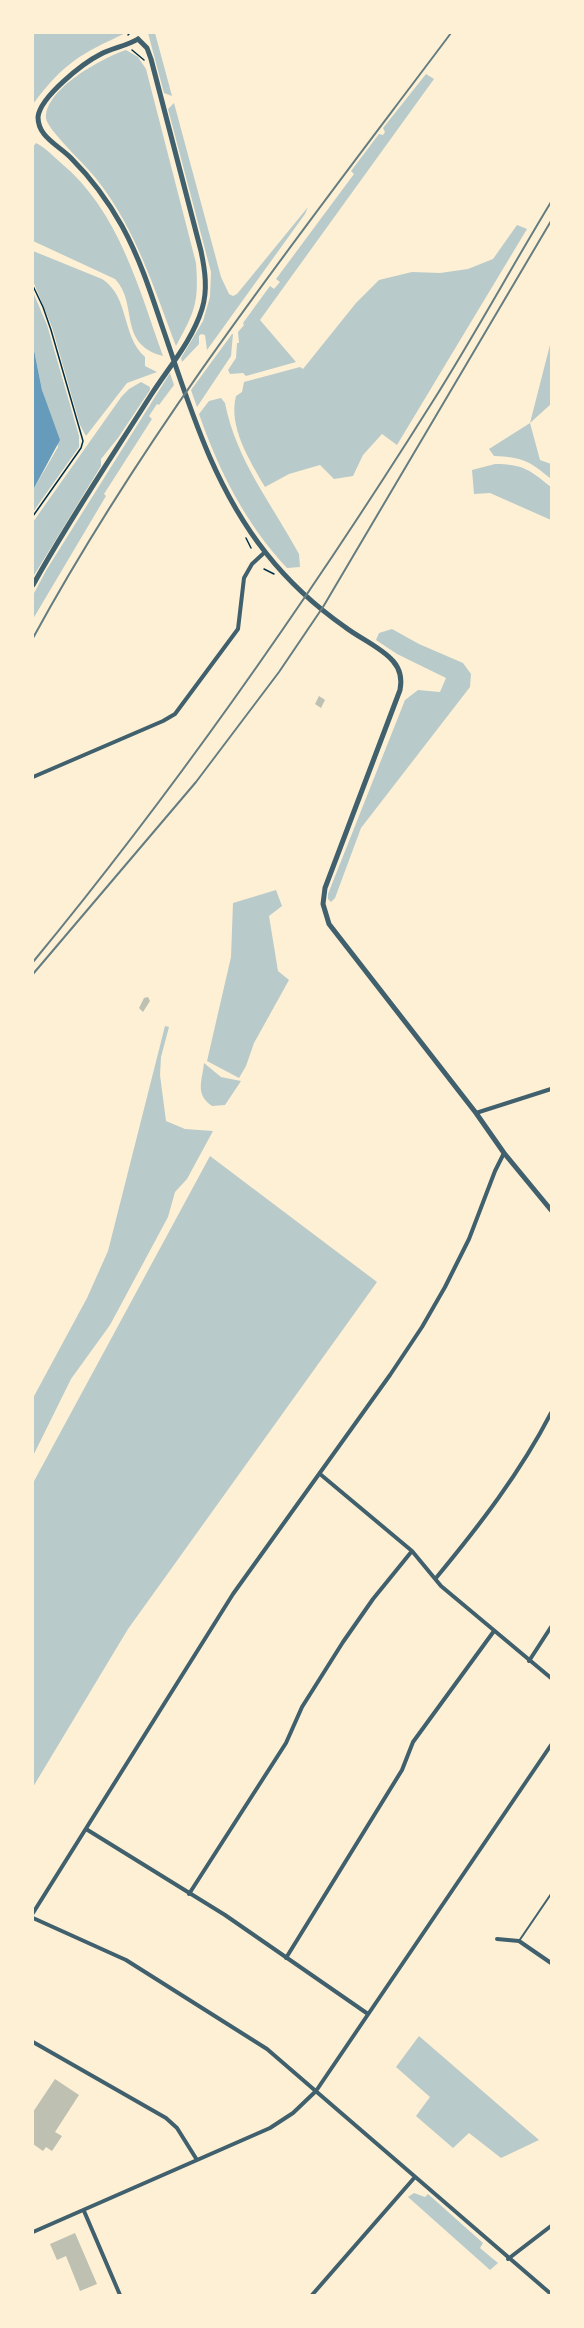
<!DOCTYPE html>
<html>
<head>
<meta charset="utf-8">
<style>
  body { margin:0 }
  #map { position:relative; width:584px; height:2328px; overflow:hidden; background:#fdf0d5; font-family:Literata,serif }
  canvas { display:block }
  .frame { position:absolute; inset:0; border:34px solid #fdf0d5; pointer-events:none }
</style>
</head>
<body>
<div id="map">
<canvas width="584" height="2328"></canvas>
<div class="frame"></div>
</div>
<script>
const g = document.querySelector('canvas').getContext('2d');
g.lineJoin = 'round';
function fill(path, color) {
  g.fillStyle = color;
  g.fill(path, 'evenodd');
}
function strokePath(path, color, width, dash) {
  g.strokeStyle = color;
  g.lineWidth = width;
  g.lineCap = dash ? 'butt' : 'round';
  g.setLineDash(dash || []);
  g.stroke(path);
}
const green = new Path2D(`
  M33,33H126C80,54 64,63 33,104Z
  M148,33H155L172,96L164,93Z
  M126,50L138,57L146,69L196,263C199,303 195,311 176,346C154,288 136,230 98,181C89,168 46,129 46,118C45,89 102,58 126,50Z
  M426,74L434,79L260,320L296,362L246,376L243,373L230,374L228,370L236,358L237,343H239L238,332L244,325L243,323L270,286L274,289L280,282L276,279L354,174L351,171L379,134L383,135L385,132L383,128Z
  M174,103L221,277L229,294L233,296L237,294L308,207L305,214L207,350L205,335L201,334L199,336V344L182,362L181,358L203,321L210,297L211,272L168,109Z
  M36,143C46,148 53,156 61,163C119,211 139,289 163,356C117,344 139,304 115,279L33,241V147Z
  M517,225L527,229L397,445L382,434L363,455L353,476L334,479L320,465L289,474L265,487C250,461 228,427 236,396L242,392L244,382L300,367L303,369L356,303L379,280L412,272L440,273L468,269L493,259Z
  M33,251L102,279C130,297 121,336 145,357V366L157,372L127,383L86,436L80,425L52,327L33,281Z
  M33,292L47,325L79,436V447L33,512V490L58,447L42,390L33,345Z
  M232,334H233L231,356L197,407L191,390Z
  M551,341V404L530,423L540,460L551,464V479C530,461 522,457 494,456L489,449L530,423Z
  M170,373L174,385L159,405L157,404L149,416L152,419L104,494L106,496L33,619V595L47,569Z
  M141,382L150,387V390L118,438L101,459V466L33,577V522L122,396L129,389Z
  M221,398L225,403C236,460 272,504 299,554L300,567L287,568C245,523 219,471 199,414L209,401Z
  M495,464C523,464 530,470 551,487V520L490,493L474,494L472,470Z
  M392,629L419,644L463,663L471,674L470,687L361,828L335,898L331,902L328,899V894L405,700L418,690L440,692L446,678L397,654L376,640L379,633Z
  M276,890L282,906L269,916L278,971L289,980L254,1043L246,1066L239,1078L207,1061L231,957L233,903Z
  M165,1026L169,1027L161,1057L160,1075L166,1121L185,1129L213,1131L187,1179L175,1192L168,1217L110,1325L71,1379L33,1456V1398L87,1298L108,1251Z
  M204,1063L221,1077L241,1081L225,1105L212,1106C195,1094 202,1082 204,1063Z
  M210,1156L377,1282L128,1629L33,1787V1483Z
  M419,2036L539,2140L501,2158L469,2133L453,2148L416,2116L430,2097L396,2067Z
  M414,2193L425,2197L428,2194L483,2243L480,2248L498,2263L490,2270L408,2197Z`);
const water = new Path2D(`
  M33,345L42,390L60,440L33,490Z`);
const building = new Path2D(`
  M319,696L325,700L321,708L315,704Z
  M148,997L150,1001L143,1012L139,1008L144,998Z
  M55,2079L79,2095L55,2132L62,2136L52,2151L46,2147L43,2151L33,2144V2112Z
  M75,2233L97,2284L80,2291L66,2256L57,2260L50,2244Z`);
const path = new Path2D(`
  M128,35L130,33
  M132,50L144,60
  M33,286L43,307L51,330L83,441L81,448L33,516
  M246,538L251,548
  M264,569L274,574`);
const service = new Path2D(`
  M519,1941L551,1894`);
const minor = new Path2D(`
  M33,777L163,721L175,714L238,629L244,578L252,564L265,552
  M476,1113L551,1089
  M320,1474L412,1551L441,1586L551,1678
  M436,1578C479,1526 520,1473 551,1413
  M529,1661L551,1627
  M86,1829L225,1915L368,2014
  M189,1894L286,1743L302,1707L343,1642L373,1599L412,1551
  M33,1913L233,1594L390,1375L422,1327L445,1287L469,1239L495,1171L504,1153
  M33,1918L126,1960L267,2049L551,2294
  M497,1939L519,1941L551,1963
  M286,1958L402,1770L413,1742L494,1631
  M33,2042L166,2118L177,2128L197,2160
  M84,2211L120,2295
  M33,2232L270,2128L293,2113L316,2091L551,1745
  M508,2259L551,2226
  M312,2295L415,2177`);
const tertiary = new Path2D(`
  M138,39C127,46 112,48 101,54C83,63 40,97 38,117C38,123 40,129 44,134C51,143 62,149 71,158C91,178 108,201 122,226C139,257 150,290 161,323C189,404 212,485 266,553C288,581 315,606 345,627C359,638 381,647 393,661C400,669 402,680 400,690L325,888L323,904L329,924L476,1113L504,1153L551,1210
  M33,585C69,520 111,458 151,395C169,367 192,341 202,309C208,290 205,270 201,251L151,59L147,48L138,39`);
const rail = new Path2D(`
  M33,638C151,422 304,229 451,33
  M33,962C179,785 311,595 433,401C474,336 511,268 551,202
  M33,974L196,782L279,672L323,607L551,221`);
fill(green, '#b9caca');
fill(water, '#669bbc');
fill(building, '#bec0b2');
strokePath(path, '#003049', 1.5);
strokePath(service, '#3f606c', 2);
strokePath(minor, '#3f606c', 4);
strokePath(tertiary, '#3f606c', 5);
strokePath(rail, '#657d81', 2);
</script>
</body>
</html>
